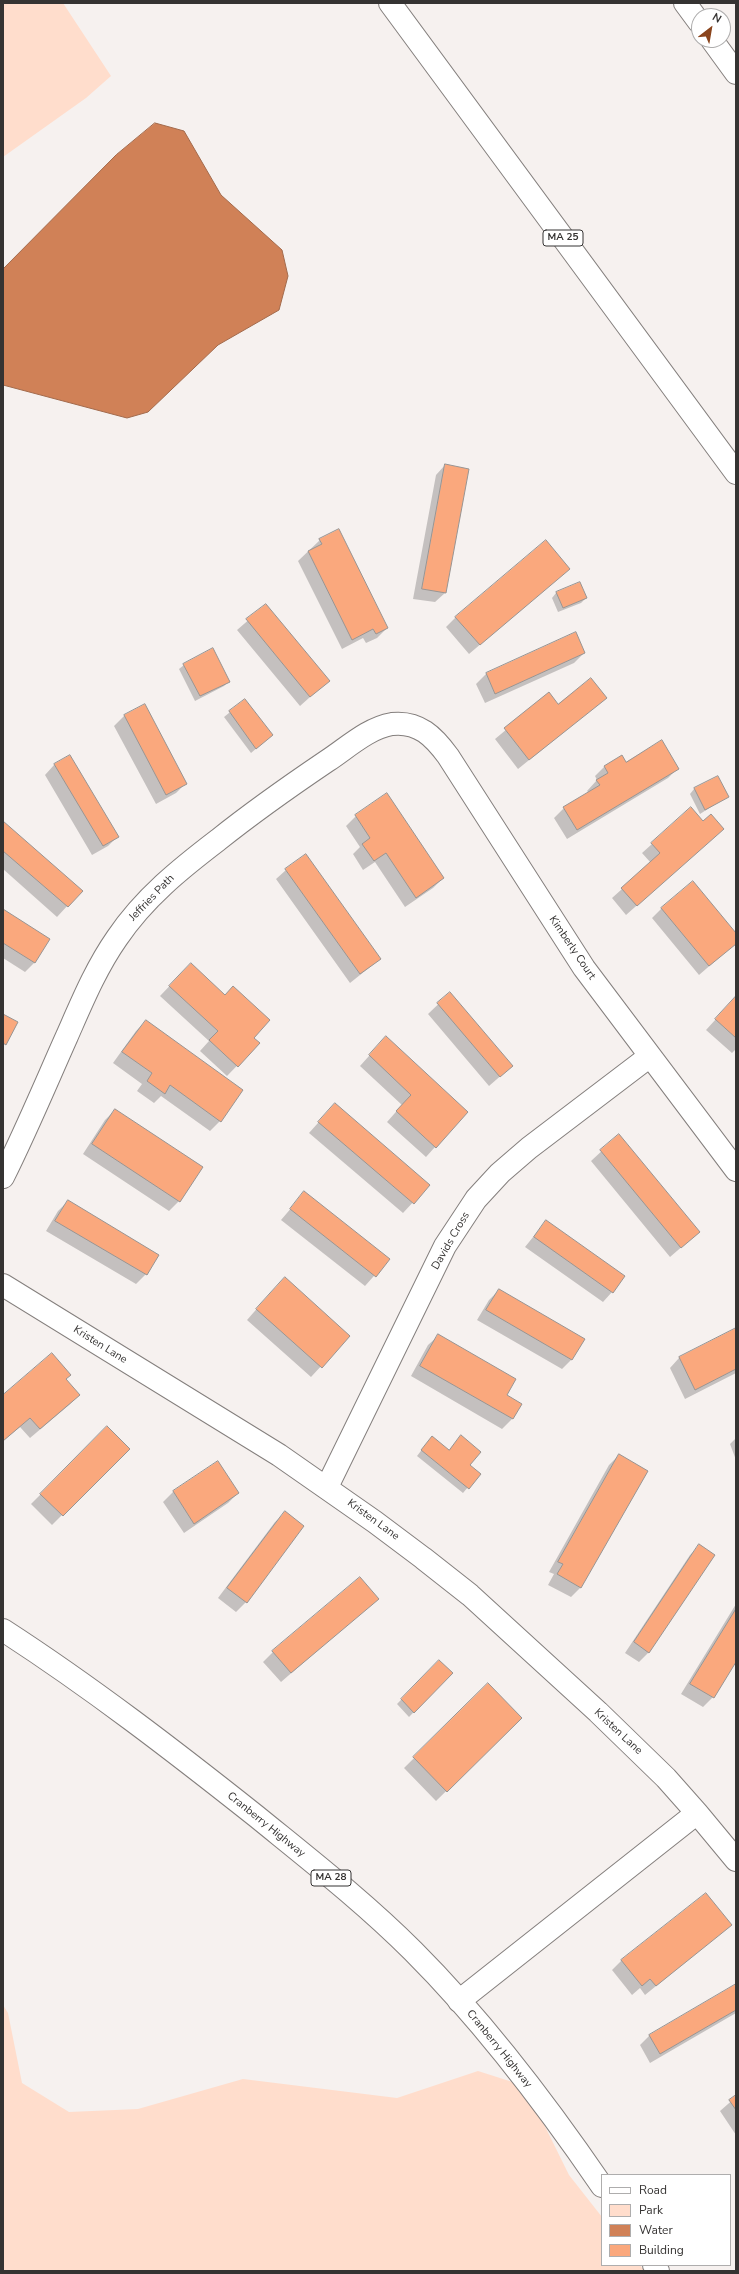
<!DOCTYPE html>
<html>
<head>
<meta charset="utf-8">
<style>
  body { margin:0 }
  #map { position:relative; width:739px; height:2274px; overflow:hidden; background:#f6f1ef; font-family:"Nunito Sans",sans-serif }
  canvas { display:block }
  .frame { position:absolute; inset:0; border:4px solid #353332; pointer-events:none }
  .legend { position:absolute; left:601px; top:2174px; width:130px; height:92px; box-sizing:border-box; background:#fff; border:1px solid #aeadad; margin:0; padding:5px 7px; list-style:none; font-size:12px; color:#353332 }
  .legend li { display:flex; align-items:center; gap:8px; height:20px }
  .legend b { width:20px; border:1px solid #aeadad }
  .north { position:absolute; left:691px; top:8px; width:40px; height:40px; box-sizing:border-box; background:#fff; border:1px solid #aeadad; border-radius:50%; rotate:31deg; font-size:11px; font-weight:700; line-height:16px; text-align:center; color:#353332 }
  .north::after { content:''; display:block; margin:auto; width:14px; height:18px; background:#8a441c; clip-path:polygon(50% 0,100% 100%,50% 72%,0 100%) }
</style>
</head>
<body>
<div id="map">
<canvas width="739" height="2274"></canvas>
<div class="frame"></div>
<ul class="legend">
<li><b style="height:5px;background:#fff"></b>Road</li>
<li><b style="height:11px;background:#fdc"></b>Park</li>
<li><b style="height:11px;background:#d08157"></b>Water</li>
<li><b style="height:11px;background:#faa87d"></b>Building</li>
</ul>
<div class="north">N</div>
</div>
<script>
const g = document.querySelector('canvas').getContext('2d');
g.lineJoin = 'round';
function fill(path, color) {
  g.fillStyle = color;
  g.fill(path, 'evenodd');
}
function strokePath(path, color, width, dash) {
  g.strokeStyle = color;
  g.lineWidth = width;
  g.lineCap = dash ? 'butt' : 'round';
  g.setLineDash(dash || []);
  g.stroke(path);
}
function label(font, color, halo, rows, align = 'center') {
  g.font = font + ' "Nunito Sans",sans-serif';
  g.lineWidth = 3.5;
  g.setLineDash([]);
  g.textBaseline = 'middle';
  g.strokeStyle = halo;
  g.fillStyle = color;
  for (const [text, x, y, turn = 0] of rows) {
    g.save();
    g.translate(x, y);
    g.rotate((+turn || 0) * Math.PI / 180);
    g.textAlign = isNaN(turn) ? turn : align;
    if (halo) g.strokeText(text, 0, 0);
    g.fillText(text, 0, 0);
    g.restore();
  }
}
const green = new Path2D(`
  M3,3H63L111,76L86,98L3,157Z
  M3,2005L8,2013L22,2083L69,2112L138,2109L243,2079L397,2098L478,2071L525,2086L569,2175L602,2217V2265H640L644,2271H3Z`);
const water = new Path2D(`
  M155,123L184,131L221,195L282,250L288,276L279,310L218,345L148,412L127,418L3,385V269L116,155Z`);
const shadow = new Path2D(`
  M445,465V593L435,602L413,599L436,475Z
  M320,540L387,628L377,638L366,643L363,638L342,649L298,561Z
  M569,569L469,654L446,627L456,617Z
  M580,583L586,598L581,603L558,612L552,598L556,593Z
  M266,605L328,681L300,706L237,630Z
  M575,633L584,653L574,663L485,703L476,684L486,674Z
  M184,665L229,681L224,686L195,701L179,669Z
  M549,694L558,705L606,698L518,769L495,739Z
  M245,700L272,735L251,753L224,717Z
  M145,705L186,783L176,793L156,804L114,726L124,716Z
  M69,756L117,837L108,846L92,855L45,775L54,765Z
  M626,763L677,769L668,778L567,839L554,818L564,808L589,793L587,791L597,780L595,776L605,766Z
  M694,789L728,796L700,814L690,794Z
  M386,795L443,878L433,888L405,907L375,862L363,870L353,854L360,847L346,826L356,816Z
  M3,823L81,891L57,917L3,869Z
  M713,838L626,915L612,898L651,863L642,853L652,844Z
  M286,870L380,959L350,983L276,879Z
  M662,908L736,934V943L699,975L652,918Z
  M3,910L35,962L25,972L3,958Z
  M181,974L259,1043L227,1076L200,1051L209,1041L160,996Z
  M450,993L512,1066L489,1086L428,1014Z
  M736,997V1049L732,1053L706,1030Z
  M146,1021L220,1121L210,1131L161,1096L154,1103L137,1091L142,1084L113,1063L136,1031Z
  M386,1037L435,1147L426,1157L387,1122L402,1105L360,1066Z
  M335,1104L429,1185L403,1213L309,1133Z
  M115,1110L179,1201L169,1211L83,1154L105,1120Z
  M619,1135L699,1232L670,1257L591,1161Z
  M304,1193L389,1259L365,1286L281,1220Z
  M68,1201L158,1255L146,1274L136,1284L46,1231L58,1211Z
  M546,1221L612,1292L603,1302L525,1247Z
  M275,1288L349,1336L311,1377L247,1320Z
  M499,1290L572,1359L562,1369L477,1320L489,1300Z
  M736,1329V1373L685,1399L670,1368L679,1358Z
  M438,1336L506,1395L520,1404L512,1419L502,1429L411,1376L428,1345Z
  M65,1379L79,1395L69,1405L30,1438L20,1427L3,1441V1396Z
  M107,1428L128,1449L52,1525L31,1504Z
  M736,1438V1460L730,1444Z
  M427,1443L468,1466L479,1474L463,1493L417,1456Z
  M619,1455L580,1588L571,1597L548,1585L554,1574L549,1572L609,1465Z
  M218,1463L238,1493L228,1503L184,1533L163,1502L173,1492Z
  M285,1513L246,1602L236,1612L218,1598L275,1522Z
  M700,1545L648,1653L639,1662L625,1653L690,1555Z
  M377,1599L281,1682L263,1662L273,1652Z
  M736,1604V1660L713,1697L703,1707L681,1694Z
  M439,1661L452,1673L409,1717L397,1704Z
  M488,1685L521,1718L436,1801L404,1768Z
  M731,1925L645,1995L640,1988L632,1995L612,1970L622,1960Z
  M736,1985V2013L650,2063L640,2045L649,2036Z
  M736,2097V2135L720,2111Z`);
const building = new Path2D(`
  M445,464L469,469L446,593L422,589Z
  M339,529L388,628L376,634L373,629L352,640L308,551L322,544L319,539Z
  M546,540L570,569L480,645L455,617Z
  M580,582L587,598L563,608L556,592Z
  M266,604L330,681L310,697L246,619Z
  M576,632L585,653L495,694L486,673Z
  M213,648L230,682L200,696L183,664Z
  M591,678L607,698L529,760L504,728L549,692L558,704Z
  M245,699L273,735L256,749L229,711Z
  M145,704L187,784L166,795L124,715Z
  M662,740L679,769L577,830L563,807L600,785L596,780L608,773L604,766L622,755L626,762Z
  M70,755L119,837L103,846L54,764Z
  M718,776L729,797L705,810L694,788Z
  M387,793L444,878L416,898L386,853L374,861L362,844L370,838L355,815Z
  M691,807L703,821L711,814L724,829L637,906L621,888L660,853L651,843Z
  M3,821L83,891L68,907L3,851Z
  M306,854L381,959L360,974L285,869Z
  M693,881L736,933V944L709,966L661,908Z
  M3,909L50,939L35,963L3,943Z
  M191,963L225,995L233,986L270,1020L254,1038L260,1043L238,1067L209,1040L218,1031L169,986Z
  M450,992L513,1066L500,1077L437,1003Z
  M736,996V1038L715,1019Z
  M3,1014L18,1022L6,1045L3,1043Z
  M146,1020L243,1090L221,1122L170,1085L165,1094L147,1081L152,1073L122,1052Z
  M386,1036L468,1112L436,1148L396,1111L411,1095L369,1055Z
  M335,1103L430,1185L414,1204L318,1122Z
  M115,1109L203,1167L180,1202L92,1144Z
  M619,1134L700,1232L681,1248L600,1150Z
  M304,1191L390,1259L376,1277L290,1209Z
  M68,1200L159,1255L147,1275L55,1221Z
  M546,1220L625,1276L613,1293L534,1237Z
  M285,1277L350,1336L322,1368L256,1309Z
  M499,1289L585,1339L572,1360L486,1310Z
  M736,1328V1369L695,1390L679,1357Z
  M438,1334L516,1379L507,1395L522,1404L513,1419L420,1366Z
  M52,1353L71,1375L66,1379L80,1395L40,1429L30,1418L3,1441V1395Z
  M107,1426L130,1449L63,1516L40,1494Z
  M461,1435L481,1452L470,1465L481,1474L469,1489L421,1450L432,1436L449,1450Z
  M619,1454L648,1471L581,1588L557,1574L563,1564L558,1562Z
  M218,1461L239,1493L194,1524L173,1491Z
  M285,1511L304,1526L247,1603L227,1588Z
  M699,1544L715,1555L649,1653L634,1642Z
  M360,1577L379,1599L291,1673L272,1651Z
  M736,1609V1662L714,1698L690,1684Z
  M439,1660L453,1673L414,1713L401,1699Z
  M488,1683L522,1718L447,1792L413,1757Z
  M706,1893L732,1925L656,1986L650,1979L642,1986L621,1960Z
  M736,1984V2010L660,2054L649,2035Z
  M736,2095V2110L729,2100Z`);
const street = new Path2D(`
  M3,1177C26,1131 46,1083 67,1036C82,1002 96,968 117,938C144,898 180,869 218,840C253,812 290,786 327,761C347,748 368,728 392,724C419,721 434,737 448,756L584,968L736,1170
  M3,1285L279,1455L375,1522L423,1558L470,1595L598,1712L666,1778L697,1813
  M327,1487L445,1246L476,1199L500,1173L529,1148L650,1056
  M459,2001L697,1813L736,1860`);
const primary = new Path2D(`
  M3,1630C91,1687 174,1751 256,1816C310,1860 364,1902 413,1951C484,2022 546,2104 602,2186
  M654,2265L658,2271`);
const highway = new Path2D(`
  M390,3L736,473
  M685,3L699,22
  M712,40L736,73`);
const shields = [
  [563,238,40],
  [331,1878,40]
];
const shieldNames = [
  ["MA 25",563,238],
  ["MA 28",331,1878]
];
const streetNames = [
  ["Jeffries Path",152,898,-46],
  ["Kimberly Court",572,948,56],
  ["Davids Cross",451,1241,-60],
  ["Kristen Lane",100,1345,32],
  ["Kristen Lane",373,1520,36],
  ["Kristen Lane",618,1732,43],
  ["Cranberry Highway",266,1825,39],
  ["Cranberry Highway",499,2049,51]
];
fill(green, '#fdc');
fill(water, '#d08157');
strokePath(water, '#a26a4c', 1);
fill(shadow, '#0003');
fill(building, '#faa87d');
strokePath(building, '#989492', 1);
strokePath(street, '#847f7d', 24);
strokePath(primary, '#847f7d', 24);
strokePath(highway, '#847f7d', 24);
strokePath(street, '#fff', 22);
strokePath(primary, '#fff', 22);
strokePath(highway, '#fff', 22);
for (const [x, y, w] of shields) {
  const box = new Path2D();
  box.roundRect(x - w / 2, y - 8, w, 16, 3);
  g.fillStyle = '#fff';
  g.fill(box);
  strokePath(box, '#353332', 1);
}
label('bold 10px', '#353332', null, shieldNames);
label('11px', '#353332', '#fff', streetNames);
</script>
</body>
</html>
